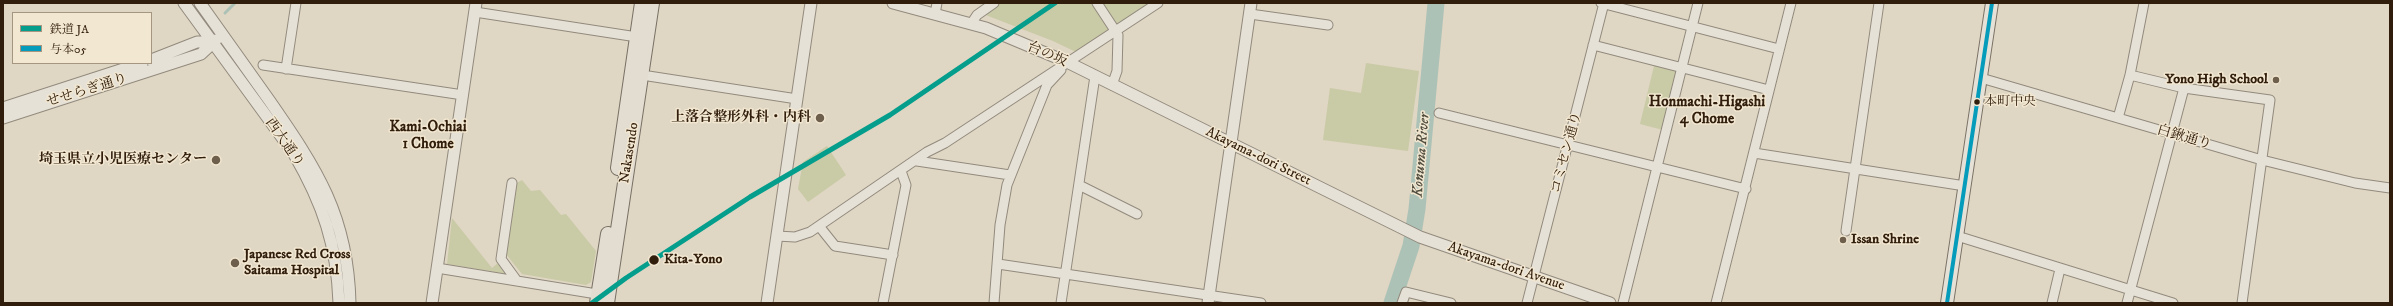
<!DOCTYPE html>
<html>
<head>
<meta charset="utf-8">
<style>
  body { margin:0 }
  #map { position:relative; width:2393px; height:306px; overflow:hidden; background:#dfd6c3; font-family:"IM FELL DW Pica","Noto Serif JP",serif }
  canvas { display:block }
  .frame { position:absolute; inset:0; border:4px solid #311d0c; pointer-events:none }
  .legend { position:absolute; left:12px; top:12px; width:140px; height:52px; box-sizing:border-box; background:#f2e7d0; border:1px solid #a59682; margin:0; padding:5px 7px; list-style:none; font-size:12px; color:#311d0c }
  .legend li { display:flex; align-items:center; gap:8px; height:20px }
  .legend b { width:20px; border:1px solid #a59682 }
</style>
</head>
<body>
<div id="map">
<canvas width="2393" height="306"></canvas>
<div class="frame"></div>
<ul class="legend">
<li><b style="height:5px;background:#059e8c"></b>鉄道 JA</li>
<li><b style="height:5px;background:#059bbb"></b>与本05</li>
</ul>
</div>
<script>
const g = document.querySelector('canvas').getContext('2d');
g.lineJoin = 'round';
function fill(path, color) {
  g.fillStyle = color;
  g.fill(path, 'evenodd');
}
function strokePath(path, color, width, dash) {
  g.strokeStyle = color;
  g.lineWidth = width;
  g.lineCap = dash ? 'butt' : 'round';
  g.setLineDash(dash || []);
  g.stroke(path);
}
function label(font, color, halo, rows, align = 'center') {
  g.font = font + ' "IM FELL DW Pica","Noto Serif JP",serif';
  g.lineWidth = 3;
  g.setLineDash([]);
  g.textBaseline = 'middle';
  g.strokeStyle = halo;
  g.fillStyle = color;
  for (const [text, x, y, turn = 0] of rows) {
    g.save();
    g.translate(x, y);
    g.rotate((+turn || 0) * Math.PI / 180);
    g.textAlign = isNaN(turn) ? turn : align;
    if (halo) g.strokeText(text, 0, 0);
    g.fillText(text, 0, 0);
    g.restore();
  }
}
const green = new Path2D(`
  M1000,3H1149L1076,52L1053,41L983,14Z
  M1366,63L1419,71L1408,151L1323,140L1330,88L1361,93Z
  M1658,64L1678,71L1663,130L1640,124L1654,66Z
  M827,146L846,175L808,202L798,189L803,162Z
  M522,180L531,191L540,190L561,215L566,214L596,251L591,282L586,285L522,274L506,254L515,184Z
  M452,218L492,268L498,263L507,274L447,264Z`);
const stream = new Path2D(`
  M225,13L235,3`);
const river = new Path2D(`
  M1392,303L1411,246L1417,209L1436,3`);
const minor = new Path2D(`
  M1097,3L1118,35L1117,71L1112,85
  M1601,3L1779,49
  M475,12L637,37
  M935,14L937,3
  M1250,14L1328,25
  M971,24L977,15L994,3
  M1593,45L1769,90
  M263,65L463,95
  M286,69L296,3
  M642,75L797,99
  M2130,75L2184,88L2270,100L2242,303
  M1981,78L2262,160L2355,183L2390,188
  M1439,113L1746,189
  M2118,118L2130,75L2144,3
  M1754,153L1965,186
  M917,161L1010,175
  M512,183L501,259L517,281
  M1079,185L1137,214
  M819,226L835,246L893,255
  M1846,231L1879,3
  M777,236L795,237L810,232L927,152L945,143L1158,3
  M1957,236L2173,303
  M998,264L1261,303
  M437,268L603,295
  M883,303L906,185L901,171
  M994,303L1000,225L1007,185L1047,85L1061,70
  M1061,303L1095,76
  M1402,303L1406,292L1451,303
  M1527,303L1604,3
  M1623,303L1698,3
  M1716,303L1791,3
  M2052,303L2060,269
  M2127,303L2184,88`);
const tertiary = new Path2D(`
  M184,3L294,154C323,204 337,245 339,303
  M200,3C223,35 246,68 269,100C317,169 348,216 350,303
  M893,3L986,28L1067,62L1420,237L1610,303
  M151,60L197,42H211
  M3,108L142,63
  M3,118L201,54L216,40
  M432,303L476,3
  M767,303L811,3
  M1208,303L1251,3`);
const secondary = new Path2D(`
  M1947,303L1992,3`);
const trunk = new Path2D(`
  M618,168L642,3
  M597,303L608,234
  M607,303L652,3`);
const bus1 = new Path2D(`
  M1947,303L1992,3`);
const rail1 = new Path2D(`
  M592,303L626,278L750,197L890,115L1055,3`);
const markers = [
  [2276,80,4,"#6e5e4c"],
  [1977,102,3.5,"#311d0c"],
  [820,118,5,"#6e5e4c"],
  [216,160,5,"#6e5e4c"],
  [1843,240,4,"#6e5e4c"],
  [654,260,5.5,"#311d0c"],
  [235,263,5,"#6e5e4c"]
];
const busNames = [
  ["本町中央",1984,102]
];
const streetNames = [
  ["台の坂",1047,55,23],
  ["せせらぎ通り",87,91,-17],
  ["白鍬通り",2184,138,16],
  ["西大通り",284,143,55],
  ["Nakasendo",630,153,-81],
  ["コミセン通り",1567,153,-75],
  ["Akayama-dori Street",1258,157,26],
  ["Akayama-dori Avenue",1506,267,19]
];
const poiNames = [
  ["Yono High School",2268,80],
  ["上落合整形外科・内科",811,118],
  ["埼玉県立小児医療センター",207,160],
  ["Issan Shrine",1851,240,"left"],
  ["Japanese Red Cross",244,255,"left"],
  ["Saitama Hospital",244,271,"left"]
];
const stopNames = [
  ["Kita-Yono",664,260]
];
const neighbourhoodNames = [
  ["Honmachi-Higashi",1707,103],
  ["4 Chome",1707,120],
  ["Kami-Ochiai",428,128],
  ["1 Chome",428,145]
];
const waterNames = [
  ["Konuma River",1422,155,-85]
];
fill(green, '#c9caa6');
strokePath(stream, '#adc2b7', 3);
strokePath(river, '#adc2b7', 17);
strokePath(minor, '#928a7d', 11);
strokePath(tertiary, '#928a7d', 13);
strokePath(secondary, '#797165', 14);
strokePath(trunk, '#797165', 16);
strokePath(minor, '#e6e1d7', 9);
strokePath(tertiary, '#e6e1d7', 11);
strokePath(secondary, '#e6e1d7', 12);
strokePath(trunk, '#e2dcd1', 14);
strokePath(bus1, '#059bbb', 4);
strokePath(rail1, '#059e8c', 5);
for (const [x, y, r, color] of markers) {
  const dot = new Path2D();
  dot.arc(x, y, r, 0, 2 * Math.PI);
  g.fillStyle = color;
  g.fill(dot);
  strokePath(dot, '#f2e7d0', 1.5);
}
label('13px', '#311d0c', '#f2e7d0', busNames, 'left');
label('14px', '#311d0c', '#f2e7d0', streetNames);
label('bold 14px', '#311d0c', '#f2e7d0', poiNames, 'right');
label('bold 14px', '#311d0c', '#f2e7d0', stopNames, 'left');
label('bold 15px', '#311d0c', '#f2e7d0', neighbourhoodNames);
label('italic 15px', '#504c3e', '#f2e7d0', waterNames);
</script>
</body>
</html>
